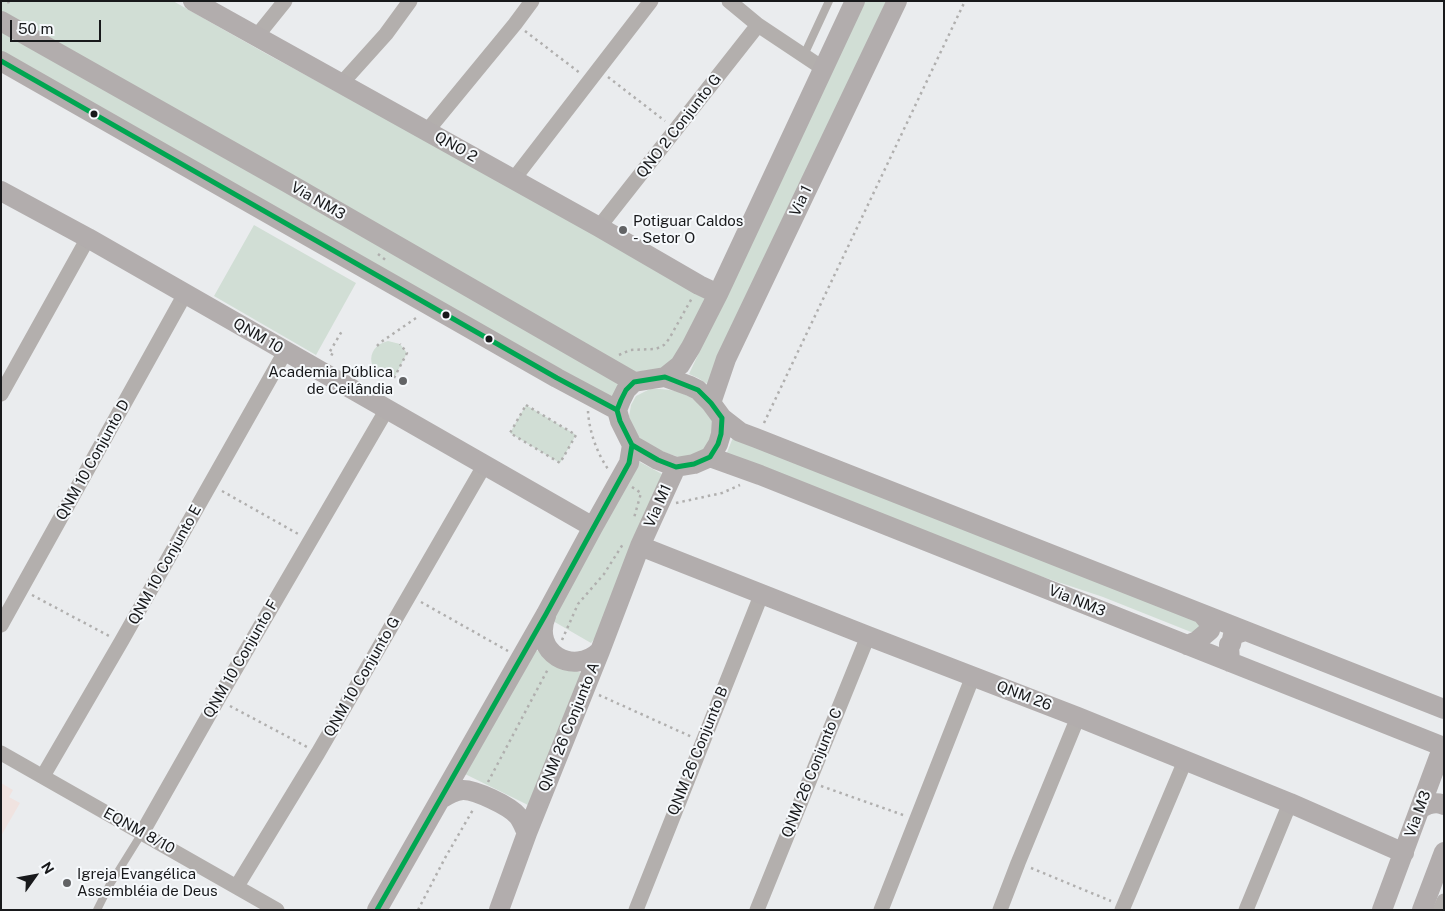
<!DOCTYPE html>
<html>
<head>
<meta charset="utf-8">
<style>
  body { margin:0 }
  #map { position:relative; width:1445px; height:911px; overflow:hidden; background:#eaecee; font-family:"Public Sans",sans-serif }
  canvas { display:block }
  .frame { position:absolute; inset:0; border:2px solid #18191b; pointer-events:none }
  .north { position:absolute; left:10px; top:851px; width:50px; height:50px; -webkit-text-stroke:4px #f6f9fc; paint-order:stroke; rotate:58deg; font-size:14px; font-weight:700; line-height:20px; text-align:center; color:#18191b }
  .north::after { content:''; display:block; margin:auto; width:18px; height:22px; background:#18191b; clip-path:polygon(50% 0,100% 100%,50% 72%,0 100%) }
  .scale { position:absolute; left:10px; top:20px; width:91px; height:22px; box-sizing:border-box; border:2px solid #18191b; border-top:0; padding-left:6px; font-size:15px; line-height:18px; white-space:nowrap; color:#18191b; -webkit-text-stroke:4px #f6f9fc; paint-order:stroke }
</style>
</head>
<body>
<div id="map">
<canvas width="1445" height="911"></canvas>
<div class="frame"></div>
<div class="north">N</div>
<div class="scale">50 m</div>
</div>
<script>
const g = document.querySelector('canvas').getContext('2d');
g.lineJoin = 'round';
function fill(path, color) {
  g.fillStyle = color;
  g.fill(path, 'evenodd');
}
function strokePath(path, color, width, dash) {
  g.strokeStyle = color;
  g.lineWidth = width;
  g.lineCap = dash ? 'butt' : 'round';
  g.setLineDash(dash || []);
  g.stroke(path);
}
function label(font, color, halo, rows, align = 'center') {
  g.font = font + ' "Public Sans",sans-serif';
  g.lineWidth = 4;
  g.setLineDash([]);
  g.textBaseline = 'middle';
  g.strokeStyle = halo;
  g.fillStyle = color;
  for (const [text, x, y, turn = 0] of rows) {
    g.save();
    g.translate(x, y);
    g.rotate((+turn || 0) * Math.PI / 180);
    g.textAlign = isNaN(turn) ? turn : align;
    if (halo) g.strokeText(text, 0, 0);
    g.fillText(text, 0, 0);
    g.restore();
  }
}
const education = new Path2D(`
  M1,783L13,790L9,797L20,803L1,836Z`);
const green = new Path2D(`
  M1,1H173L265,53L424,139L706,297L685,348L662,369L633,372L1,13Z
  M864,1H887L709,385L698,378L689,374Z
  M1,29L622,383L611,401L1,54Z
  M254,225L356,283L316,355L214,296Z
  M388,341L400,344L407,353L394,378C368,379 362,347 388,341Z
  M650,389C682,388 696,396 714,422L708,450L682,458L651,448L638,436L629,417L631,405L636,396Z
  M526,405L576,435L560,463L510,433Z
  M734,435L1193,617L1201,626L1194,632H1191L1103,597L992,560L726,455Z
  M638,461L662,474L598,635L591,643L553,621Z
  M534,649L583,674L530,806L463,773Z`);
const path = new Path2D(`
  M8,1L10,7
  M525,31L580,73
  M608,77L665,121
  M378,254L388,262
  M377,346L381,342L419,316
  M333,355L329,353L342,331
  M619,355L630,350L656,349L664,345L669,339L692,298
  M394,378L407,353L400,344
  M526,405L576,435L560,463L510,433Z
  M588,411C589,431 597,453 608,469
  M764,423L965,1
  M632,487L641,493L634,518
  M222,491L300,535
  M676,503L722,493L740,485
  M32,595L111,637
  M421,602L508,651
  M562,640L578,604L604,574L623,544
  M599,695L692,737
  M230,706L307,747
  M488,782L548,669
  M821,786L906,816
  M1031,868L1111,901
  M418,910L445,858L474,808`);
const lane = new Path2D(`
  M804,55L829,1
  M97,910L109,886L142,833`);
const street = new Path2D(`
  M729,1L758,25L824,69
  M256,37L285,1
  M341,84L386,34L410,1
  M427,131L515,24L532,1
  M513,180L651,1
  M599,227L758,25
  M1,394L88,238
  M1,625L185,294
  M1,753L277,910
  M43,776L121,642L285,352
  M142,833L218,699L387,409
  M237,886L318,753L484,466
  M636,910L762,593
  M757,910L868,636
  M881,910L973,676
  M1000,910L1018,863L1078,717
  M1122,910L1185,761
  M1246,910L1290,803
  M1440,910L1444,901`);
const secondary = new Path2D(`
  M193,1L599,227L699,285L718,294
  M1,21L288,183L634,382
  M1,61L557,378L617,410
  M1,191L88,238L593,527
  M665,377L680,365L691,347L718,294L855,1
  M665,377L690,386L698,390L711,403L722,418L721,434L718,444L710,457L694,464L676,467L658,460L632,445L620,421L617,410L621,400L626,390L634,382Z
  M711,403L726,359L897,1
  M722,418L740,432L756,438L1444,709
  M710,457L760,475L1444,747
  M640,546L868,636L1078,717L1290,803L1404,853
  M546,616C531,652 573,677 600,651
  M1187,645L1197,641L1210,630L1208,621L1203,615
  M1230,662L1229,645L1231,644L1233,635L1245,631
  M441,799C447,795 454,791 462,790C474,789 510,806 518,816C522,821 524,827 527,833
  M1421,808C1428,804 1436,801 1444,805
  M377,910L546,614L593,527L629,463L632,445
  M499,910L527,833L600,651L640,546L676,467
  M1382,910L1443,746
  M1422,910L1444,852`);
const bus1 = new Path2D(`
  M1,61L557,378L617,410
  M665,377L698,390L711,403L722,418L721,434L718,444L710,457L694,464L676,467L658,460L632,445L620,421L617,410L621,400L626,390L634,382Z
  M377,910L546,614L629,463L632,445`);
const markers = [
  [94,114,4.5,"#18191b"],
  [623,230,5,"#626365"],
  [446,315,4.5,"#18191b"],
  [489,339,4.5,"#18191b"],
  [403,381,5,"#626365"],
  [67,883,5,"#626365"]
];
const streetNames = [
  ["QNO 2 Conjunto G",679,126,-52],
  ["QNO 2",456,147,29],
  ["Via NM3",318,201,30],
  ["Via 1",801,201,-65],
  ["QNM 10",258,336,30],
  ["QNM 10 Conjunto D",93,460,-61],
  ["Via M1",658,506,-66],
  ["QNM 10 Conjunto E",165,565,-61],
  ["Via NM3",1077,601,22],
  ["QNM 10 Conjunto F",241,659,-60],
  ["QNM 10 Conjunto G",362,677,-60],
  ["QNM 26",1024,696,21],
  ["QNM 26 Conjunto A",569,727,-68],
  ["QNM 26 Conjunto B",698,751,-68],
  ["QNM 26 Conjunto C",812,773,-68],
  ["Via M3",1418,814,-70],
  ["EQNM 8/10",139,831,29]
];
const poiNames = [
  ["Potiguar Caldos",633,221],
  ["- Setor O",633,238],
  ["Academia Pública",393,372,"right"],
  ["de Ceilândia",393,389,"right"],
  ["Igreja Evangélica",77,874],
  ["Assembléia de Deus",77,891]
];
fill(education, '#f0e3e0');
fill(green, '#d1ded5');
strokePath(path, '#b0afae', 2.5, [2.5, 4]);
strokePath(lane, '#b3afad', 8);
strokePath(street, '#b3afad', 15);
strokePath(secondary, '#b2adad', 20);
strokePath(bus1, '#00a651', 5);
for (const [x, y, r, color] of markers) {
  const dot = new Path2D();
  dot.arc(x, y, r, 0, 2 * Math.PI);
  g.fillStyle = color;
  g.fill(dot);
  strokePath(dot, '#f6f9fc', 2);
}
label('15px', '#18191b', '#f6f9fc', streetNames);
label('15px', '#18191b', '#f6f9fc', poiNames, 'left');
</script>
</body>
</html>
